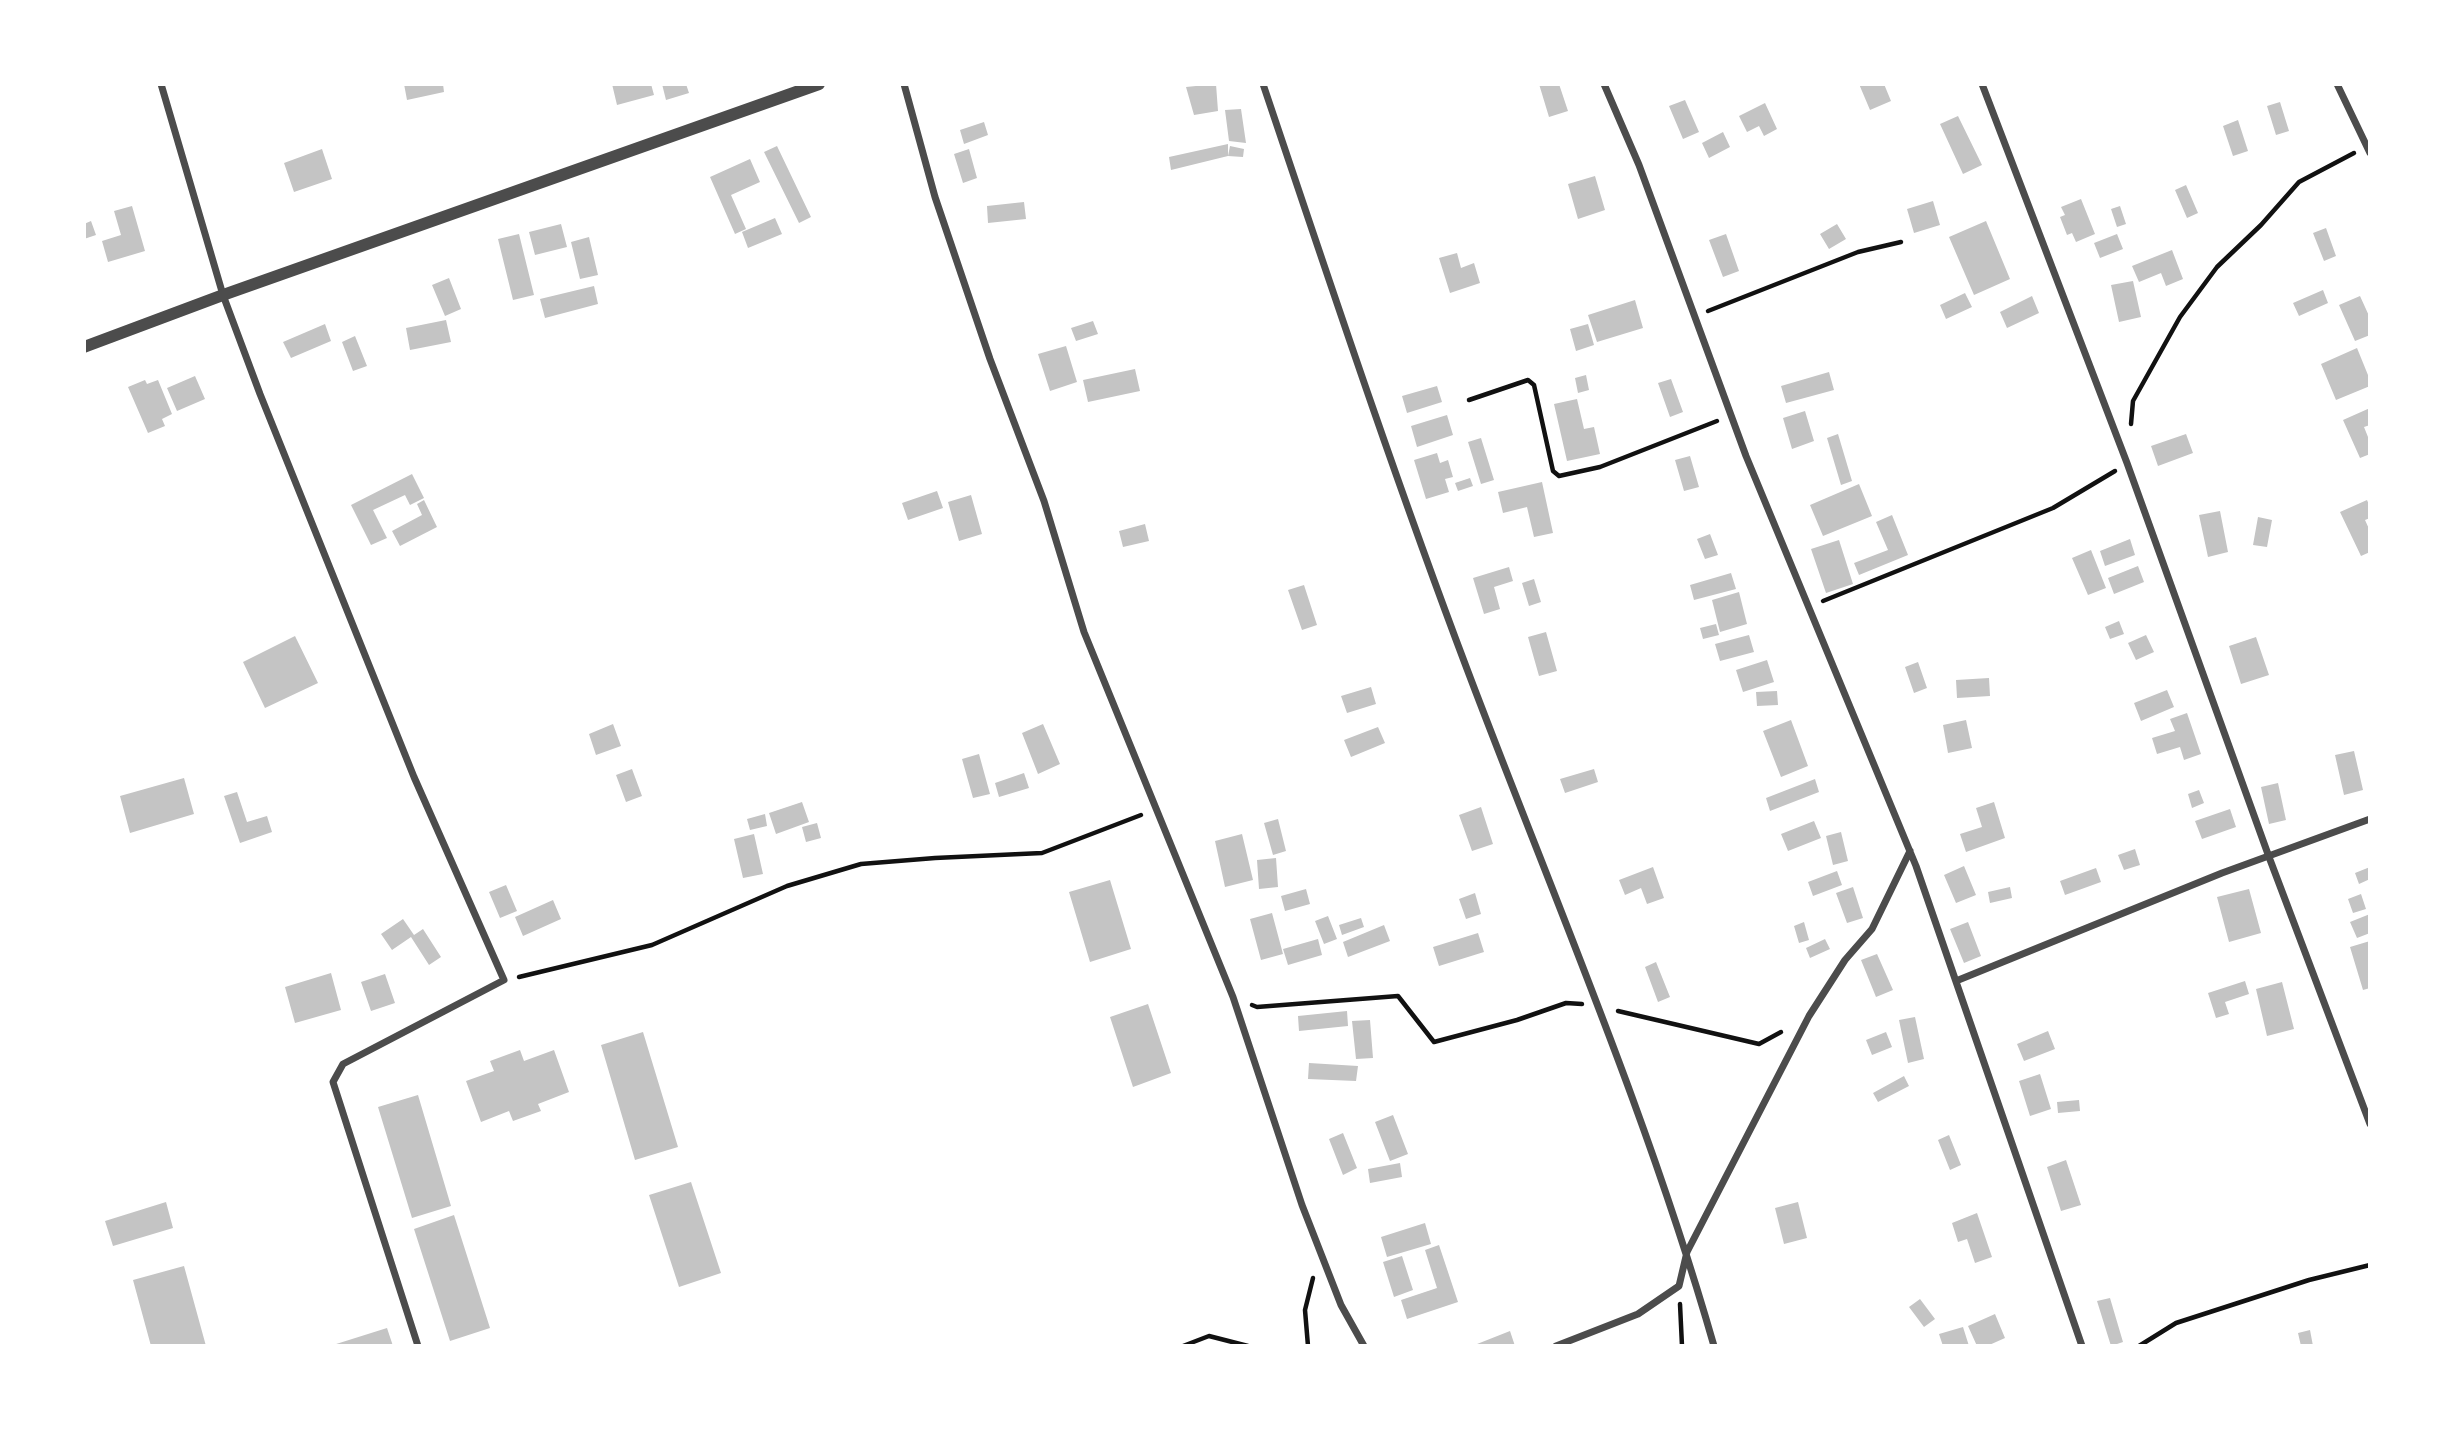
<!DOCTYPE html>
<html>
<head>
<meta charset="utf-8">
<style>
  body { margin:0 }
  #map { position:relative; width:2454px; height:1430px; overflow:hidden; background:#fff; font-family:"Alegreya Sans",sans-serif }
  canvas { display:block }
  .frame { position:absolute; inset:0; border:86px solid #fff; pointer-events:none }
</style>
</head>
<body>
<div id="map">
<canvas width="2454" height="1430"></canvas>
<div class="frame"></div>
</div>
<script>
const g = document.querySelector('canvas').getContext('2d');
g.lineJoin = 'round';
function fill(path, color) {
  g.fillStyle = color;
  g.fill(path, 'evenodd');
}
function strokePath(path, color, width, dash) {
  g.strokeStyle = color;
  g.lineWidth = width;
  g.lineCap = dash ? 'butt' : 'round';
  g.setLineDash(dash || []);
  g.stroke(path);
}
const building = new Path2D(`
  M404,84H443L444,92L407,100Z
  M612,84H651L654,95L617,105Z
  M662,84H686L689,93L666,100Z
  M1216,84L1218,111L1194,115L1186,87Z
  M1539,84H1559L1568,111L1549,117Z
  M1859,84H1884L1891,101L1870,110Z
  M1685,100L1699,132L1683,139L1669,106Z
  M2280,102L2289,131L2276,135L2267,106Z
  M1765,103L1777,129L1764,136L1759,126L1747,132L1739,116Z
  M1241,109L1246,143L1229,141L1225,110Z
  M1958,116L1982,165L1963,174L1940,124Z
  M2238,120L2248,151L2233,156L2223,126Z
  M984,122L988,135L964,144L960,130Z
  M1723,132L1730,147L1709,158L1702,143Z
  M1228,144V156L1230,146L1244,149L1243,157L1228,156L1171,170L1169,157Z
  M777,146L811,217L799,223L764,152Z
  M322,149L332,179L294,192L284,163Z
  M969,149L977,178L963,183L954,154Z
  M750,159L760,182L731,195L746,229L735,234L710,177Z
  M1595,176L1605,210L1578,219L1568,184Z
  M2186,185L2198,213L2187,218L2175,190Z
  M2081,199L2095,234L2076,242L2072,233L2067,235L2060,217L2065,215L2061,207Z
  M1933,201L1940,225L1914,233L1907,209Z
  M1024,202L1026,219L988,223L987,206Z
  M132,206L145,251L108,262L102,241L121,235L114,211Z
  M2120,206L2126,224L2117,227L2111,209Z
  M775,218L782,234L748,248L742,232Z
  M91,221L96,235L84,239V224Z
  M1986,221L2010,279L1974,295L1949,237Z
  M561,224L567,247L535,255L529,232Z
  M1837,224L1846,239L1829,249L1820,234Z
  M2326,228L2336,256L2324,261L2313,233Z
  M519,234L534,295L513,300L498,239Z
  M1726,234L1739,271L1723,277L1709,240Z
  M2117,234L2123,249L2100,258L2094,243Z
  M589,237L598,275L580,279L571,242Z
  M2172,250L2183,279L2166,286L2161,273L2139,282L2132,266Z
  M1457,253L1461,268L1474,263L1480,283L1450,293L1439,258Z
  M449,278L461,309L445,316L432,285Z
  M2133,281L2141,317L2119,322L2111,285Z
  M594,286L598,304L545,318L540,299Z
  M2323,290L2328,303L2299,316L2293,303Z
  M1965,293L1972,307L1946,319L1940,305Z
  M2032,296L2039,313L2007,328L2000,312Z
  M2360,296L2370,318V335L2355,341L2339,305Z
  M1635,300L1643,328L1597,342L1588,315Z
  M446,320L451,342L410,350L406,328Z
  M1093,321L1098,334L1076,341L1071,328Z
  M325,324L331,341L291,358L283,342Z
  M1588,324L1594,345L1576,351L1570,329Z
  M355,336L367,366L353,371L342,342Z
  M1066,346L1077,382L1050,391L1038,354Z
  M2357,348L2370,380V386L2336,400L2321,364Z
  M1135,369L1140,391L1088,402L1083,380Z
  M1829,372L1834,390L1786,403L1781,386Z
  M1586,375L1589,390L1578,393L1575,378Z
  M195,376L205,399L177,411L167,388Z
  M1671,379L1683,412L1670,417L1658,383Z
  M145,380L147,384L158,380L172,414L162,419L165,426L148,433L128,387Z
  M1437,386L1442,402L1407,413L1402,396Z
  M1577,399L1584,429L1594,427L1600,454L1567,461L1554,404Z
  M2370,408V425L2364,427L2370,442V454L2360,458L2343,420Z
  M1805,411L1814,441L1792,449L1783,418Z
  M1447,415L1453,435L1417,447L1411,426Z
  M1838,434L1852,481L1841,485L1827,438Z
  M2186,434L2193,453L2158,466L2151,446Z
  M1481,438L1494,480L1481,484L1468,442Z
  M1437,453L1440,463L1448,460L1453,477L1445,479L1449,492L1426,499L1414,460Z
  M1690,456L1699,487L1684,491L1675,460Z
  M412,474L424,498L410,505L405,495L373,510L387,538L371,545L351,505Z
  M1470,478L1473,486L1458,491L1455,483Z
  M1542,482L1553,533L1534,537L1527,507L1503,513L1498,492Z
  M1859,484L1872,516L1823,536L1810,505Z
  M937,491L943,508L908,520L902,503Z
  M971,495L982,534L959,541L948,502Z
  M424,500L437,527L400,546L392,531L422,515L417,504Z
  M2367,500L2370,507V518L2365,520L2370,531V552L2361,556L2340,512Z
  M2220,511L2228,552L2208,557L2199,515Z
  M1892,515L1908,555L1859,575L1854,563L1888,550L1876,522Z
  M2258,517L2272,520L2267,547L2253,545Z
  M1145,524L1149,541L1123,547L1119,531Z
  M1710,534L1718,555L1705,559L1697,539Z
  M2130,539L2135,555L2105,566L2100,551Z
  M1839,540L1853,584L1826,593L1811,549Z
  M2091,550L2106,588L2088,595L2072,558Z
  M2138,566L2144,582L2114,594L2108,578Z
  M1509,567L1513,581L1494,587L1500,609L1484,614L1473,578Z
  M1731,573L1736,589L1694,600L1690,585Z
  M1534,579L1541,602L1529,606L1522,583Z
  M1304,585L1317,625L1302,630L1288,590Z
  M1739,592L1747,624L1720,632L1712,600Z
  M2119,621L2124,634L2110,639L2105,627Z
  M1716,624L1719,635L1703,639L1700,628Z
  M1546,632L1557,671L1539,676L1528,637Z
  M1749,635L1754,652L1720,661L1715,644Z
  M2146,635L2154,652L2136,660L2128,643Z
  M295,636L318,683L265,708L243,662Z
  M2256,637L2269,675L2241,684L2229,646Z
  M1767,660L1774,682L1743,692L1736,670Z
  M1918,662L1927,688L1914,693L1905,667Z
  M1989,678L1990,696L1957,698L1956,680Z
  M1371,687L1376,704L1347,713L1341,696Z
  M2167,690L2174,707L2141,721L2134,703Z
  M1777,691L1778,705L1757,706L1756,692Z
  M2187,713L2201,754L2184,760L2180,747L2157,754L2152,738L2175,731L2170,719Z
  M1791,720L1808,766L1781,777L1763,731Z
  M1966,720L1972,748L1948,753L1943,725Z
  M613,724L621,746L596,755L589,734Z
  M1043,724L1060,764L1038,774L1022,733Z
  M1378,727L1385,743L1351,757L1344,740Z
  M2354,751L2363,790L2344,795L2335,755Z
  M979,754L990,794L973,798L962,759Z
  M632,769L642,796L626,802L616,775Z
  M1594,769L1598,782L1565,793L1560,779Z
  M1024,773L1029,788L999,797L995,783Z
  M184,778L194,814L130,833L120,796Z
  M1815,779L1819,792L1770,811L1766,798Z
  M2278,783L2286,820L2269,824L2261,787Z
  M2199,790L2204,803L2192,808L2188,794Z
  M237,792L247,822L267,816L272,832L240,843L224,796Z
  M802,802L809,822L776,834L769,813Z
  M1994,802L2005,838L1966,852L1960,834L1982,827L1976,808Z
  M1481,807L1493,844L1472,851L1459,815Z
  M2230,809L2236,827L2202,839L2195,821Z
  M765,814L767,826L750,830L747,819Z
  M1278,819L1286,851L1273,855L1264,823Z
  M1814,821L1821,838L1788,851L1781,834Z
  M817,823L821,838L806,842L802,827Z
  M1841,832L1848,861L1833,865L1826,836Z
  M754,834L763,874L743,878L734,839Z
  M1242,834L1253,880L1225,887L1215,841Z
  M2135,849L2140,865L2124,870L2118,855Z
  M1276,858L1278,887L1259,889L1257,860Z
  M1964,866L1976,895L1956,903L1944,875Z
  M1653,867L1664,898L1647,904L1641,888L1625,895L1619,880Z
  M2370,867V879L2359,884L2355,873Z
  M2096,868L2101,882L2065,895L2060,881Z
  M1837,871L1842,885L1813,896L1808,882Z
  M1110,880L1131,949L1090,962L1069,892Z
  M506,885L517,911L500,918L489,892Z
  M1853,887L1863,918L1847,923L1836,893Z
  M2010,887L2012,898L1990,903L1988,892Z
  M1306,889L1310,904L1285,911L1281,896Z
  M2249,889L2261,933L2229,942L2217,897Z
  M1475,893L1481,914L1466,919L1459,899Z
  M2361,894L2366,909L2353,913L2348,899Z
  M553,900L561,919L523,936L515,917Z
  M1272,913L1283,954L1261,960L1250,919Z
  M2370,914V933L2357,938L2350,922Z
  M1328,916L1337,939L1324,944L1315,921Z
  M1361,918L1364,927L1342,935L1339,925Z
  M403,919L414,935L423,929L441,957L429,965L411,937L392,950L381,934Z
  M1804,922L1809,940L1799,943L1794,926Z
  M1968,922L1981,956L1964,963L1950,929Z
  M1384,925L1390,941L1348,957L1343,942Z
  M1478,933L1484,952L1439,966L1433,947Z
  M1318,939L1322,955L1288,965L1283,949Z
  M1825,939L1830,949L1810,958L1806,948Z
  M2370,941V988L2363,990L2350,947Z
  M1877,954L1893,990L1876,997L1861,960Z
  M1656,962L1670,997L1658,1002L1645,967Z
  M331,973L341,1010L295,1023L285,987Z
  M385,974L395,1003L371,1011L361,982Z
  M2245,981L2249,994L2225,1002L2229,1014L2216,1018L2208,993Z
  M2282,982L2294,1029L2267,1036L2256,989Z
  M1148,1004L1171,1073L1133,1087L1110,1017Z
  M1347,1011L1348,1026L1299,1031L1298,1016Z
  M1915,1017L1924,1059L1908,1063L1899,1020Z
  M1370,1020L1373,1058L1356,1059L1352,1021Z
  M2048,1031L2055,1049L2024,1061L2017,1044Z
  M643,1032L678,1147L635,1160L601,1045Z
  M1886,1032L1892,1047L1872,1055L1866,1040Z
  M520,1050L524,1061L554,1050L569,1092L538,1104L541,1111L513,1121L509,1111L481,1122L466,1081L494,1071L490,1061Z
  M1309,1063L1358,1066L1356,1081L1308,1079Z
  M2040,1074L2051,1109L2030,1116L2019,1081Z
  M1904,1076L1909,1086L1878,1102L1873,1093Z
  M418,1095L451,1206L412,1218L378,1107Z
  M2079,1100L2080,1111L2058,1113L2057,1102Z
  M1393,1115L1408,1154L1390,1161L1375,1122Z
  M1343,1133L1357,1168L1343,1175L1329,1139Z
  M1949,1135L1961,1165L1950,1170L1938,1140Z
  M2066,1160L2081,1205L2061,1211L2047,1167Z
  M1400,1163L1402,1177L1370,1183L1368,1169Z
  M691,1182L721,1273L679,1287L649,1195Z
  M166,1202L173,1228L113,1246L105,1221Z
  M1798,1202L1807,1238L1784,1244L1775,1208Z
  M1977,1213L1992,1257L1975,1263L1967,1239L1958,1242L1952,1223Z
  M454,1215L490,1328L450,1341L414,1229Z
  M1425,1223L1431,1244L1387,1257L1381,1237Z
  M1439,1245L1458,1302L1407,1319L1401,1300L1437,1288L1425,1250Z
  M1402,1256L1413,1290L1394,1297L1383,1262Z
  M184,1266L206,1346H151L133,1280Z
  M2110,1298L2123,1342L2111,1346L2097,1301Z
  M1920,1299L1935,1319L1924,1327L1909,1307Z
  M1995,1314L2005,1338L1987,1346H1977L1968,1326Z
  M1963,1327L1969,1346H1943L1939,1334Z
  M387,1328L393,1346H333V1345Z
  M2310,1330L2313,1346H2301L2298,1333Z
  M1510,1331L1515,1346H1472Z`);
const path = new Path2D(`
  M1708,311L1858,252L1901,242
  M1469,400L1528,380L1534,385L1553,471L1559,476L1600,467L1717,421
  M2131,424L2133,401L2180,317L2217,267L2261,225L2299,182L2354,153
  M1823,601L2053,508L2115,471
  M519,977L652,945L787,886L861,864L935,858L1042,853L1141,815
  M1252,1005L1257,1007L1398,996L1434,1042L1517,1020L1566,1003L1582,1004
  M1618,1011L1759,1044L1781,1032
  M1680,1304L1682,1346
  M1183,1346L1209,1336L1248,1346
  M1308,1346L1305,1310L1313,1278
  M2139,1346L2176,1323L2309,1280L2370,1265`);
const minor = new Path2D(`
  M161,84L223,295L260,394L414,777L504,980L343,1064L333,1082L418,1346
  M904,84L935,197L990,359L1044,501L1084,632L1233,997L1302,1205L1341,1305L1364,1346
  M1263,84C1329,280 1394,476 1467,669C1552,894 1648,1115 1714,1346
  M1604,84L1639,165L1746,456L1916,866L2082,1346
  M1982,84L2127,463L2269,857L2370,1124
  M2337,84L2370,153
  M1956,981L2222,873L2370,819
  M1556,1346L1638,1314L1679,1286L1687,1252L1809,1016L1845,960L1872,929L1910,851`);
const tertiary = new Path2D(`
  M84,347L223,295L819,84`);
fill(building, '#c4c4c4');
strokePath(path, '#111', 4.5);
strokePath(minor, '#4c4c4c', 7);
strokePath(tertiary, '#4c4c4c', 12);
</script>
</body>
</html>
